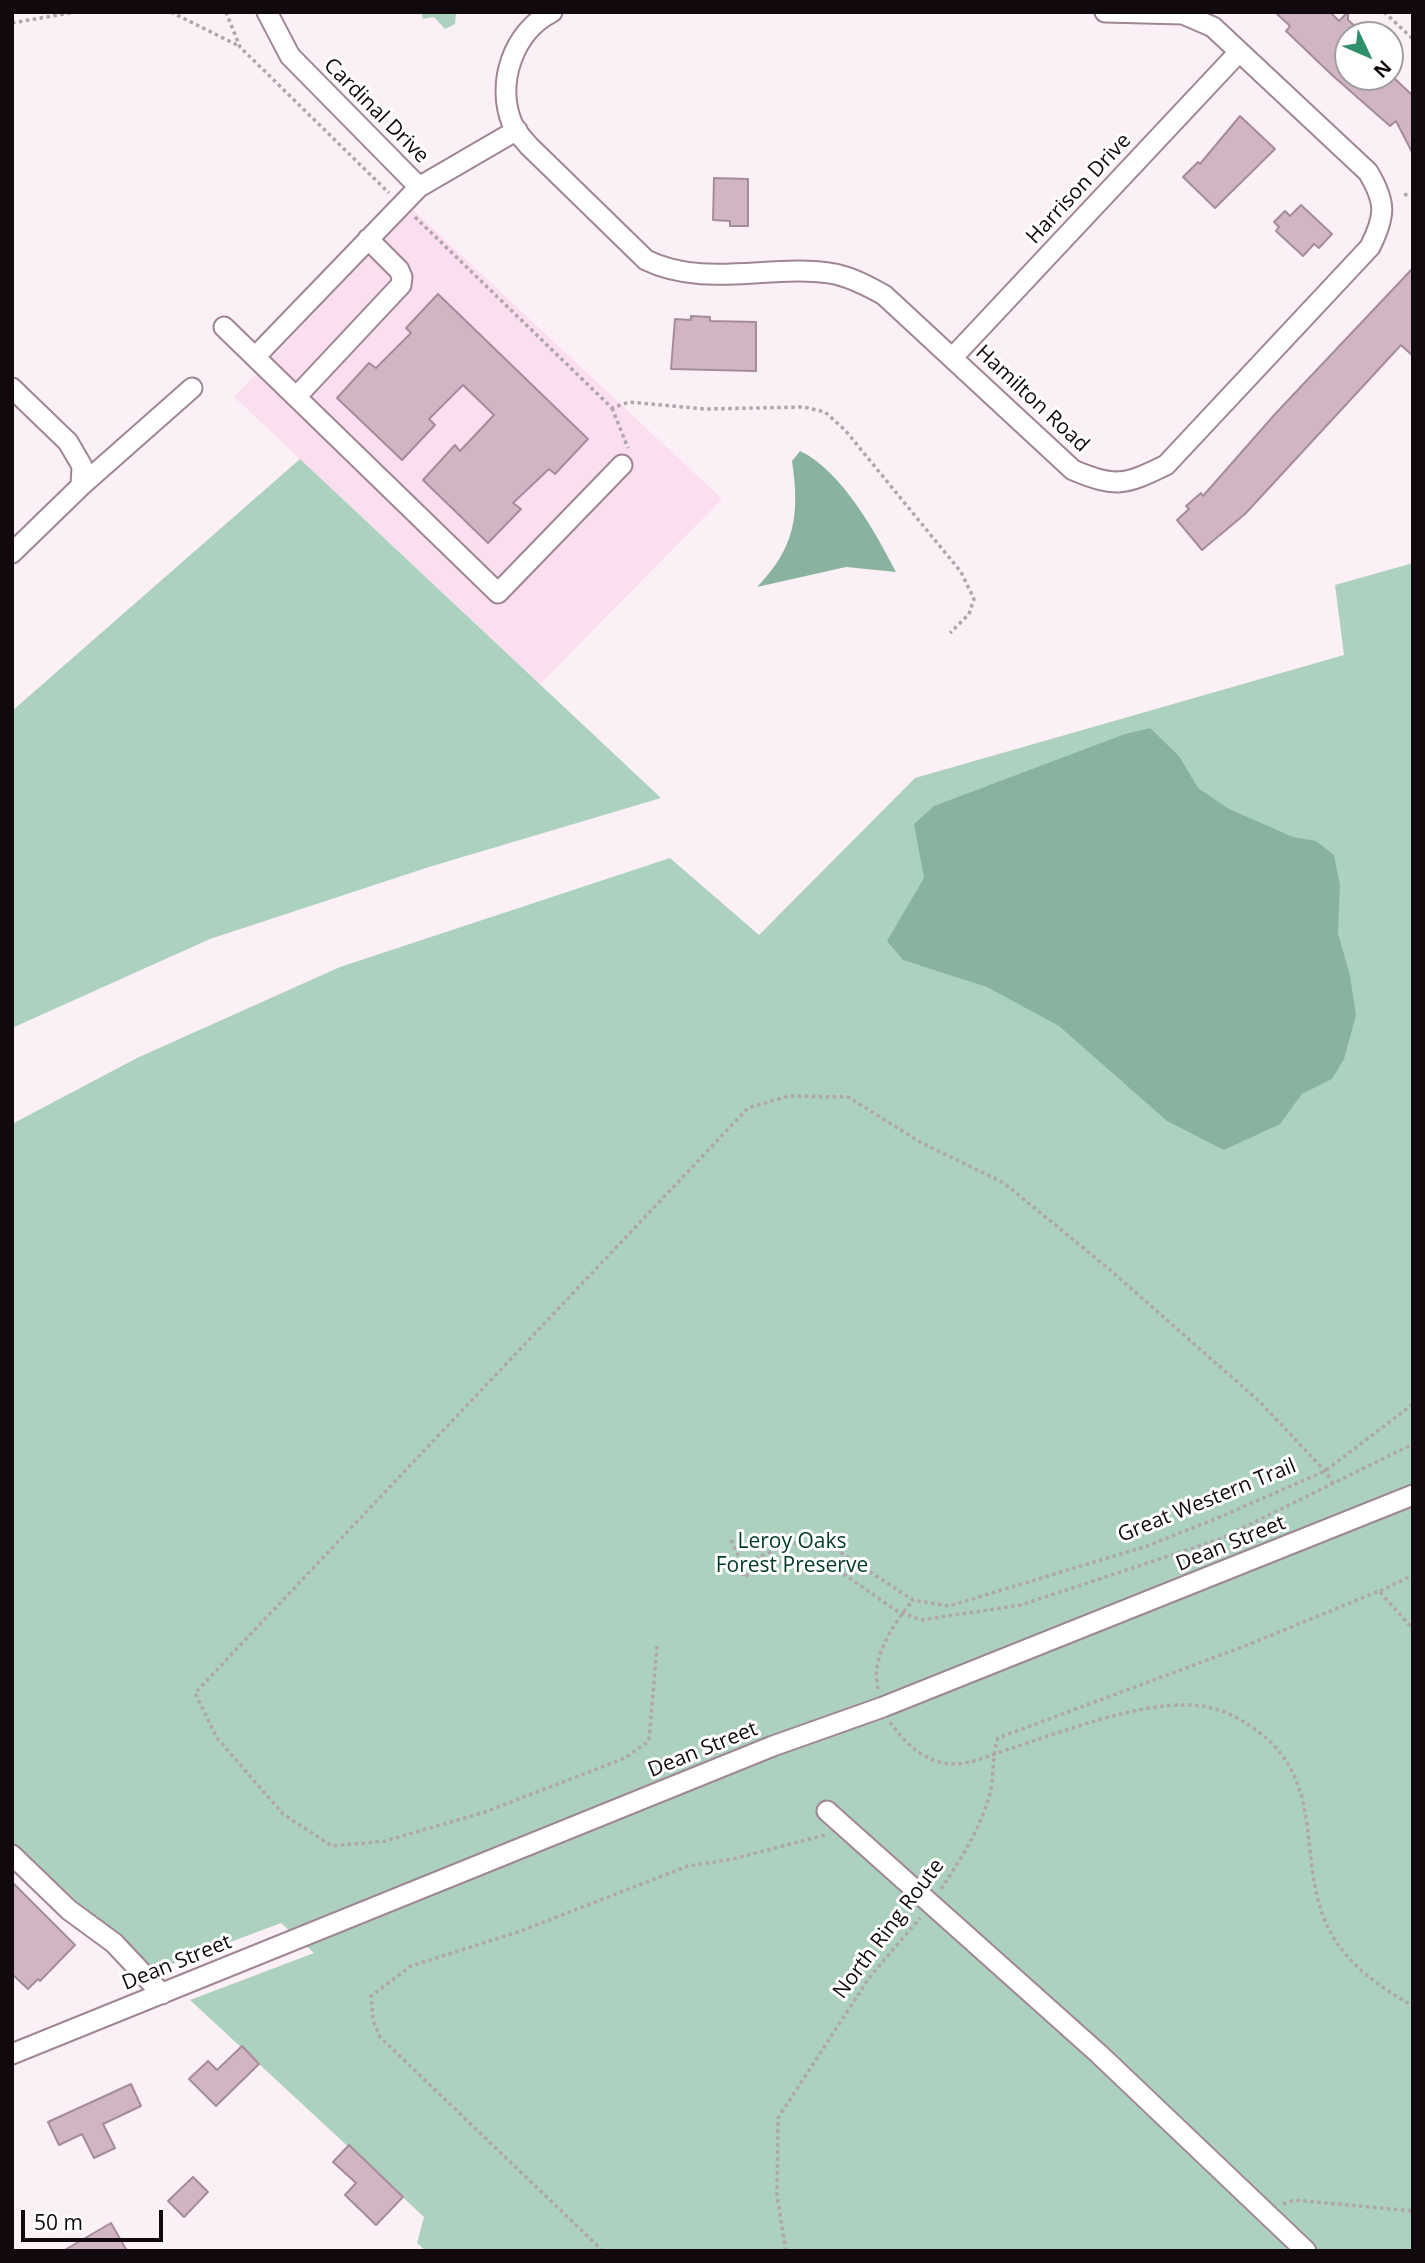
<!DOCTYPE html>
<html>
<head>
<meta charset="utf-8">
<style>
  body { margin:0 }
  #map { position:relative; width:1425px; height:2263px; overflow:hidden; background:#fbf0f6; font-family:"Open Sans",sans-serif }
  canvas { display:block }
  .frame { position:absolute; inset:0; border:14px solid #11090e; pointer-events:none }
  .north { position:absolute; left:1334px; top:21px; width:70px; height:70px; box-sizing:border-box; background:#fff; border:2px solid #a09d9f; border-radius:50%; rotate:134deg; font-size:19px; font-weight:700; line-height:28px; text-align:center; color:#11090e }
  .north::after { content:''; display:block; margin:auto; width:24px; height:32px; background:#2e916c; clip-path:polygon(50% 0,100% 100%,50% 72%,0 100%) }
  .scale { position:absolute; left:21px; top:2210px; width:142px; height:32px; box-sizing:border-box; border:4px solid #11090e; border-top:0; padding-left:9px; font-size:21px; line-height:24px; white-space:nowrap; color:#11090e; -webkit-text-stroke:5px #fff; paint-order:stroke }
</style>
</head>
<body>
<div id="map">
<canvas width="1425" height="2263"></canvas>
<div class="frame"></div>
<div class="north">N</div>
<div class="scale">50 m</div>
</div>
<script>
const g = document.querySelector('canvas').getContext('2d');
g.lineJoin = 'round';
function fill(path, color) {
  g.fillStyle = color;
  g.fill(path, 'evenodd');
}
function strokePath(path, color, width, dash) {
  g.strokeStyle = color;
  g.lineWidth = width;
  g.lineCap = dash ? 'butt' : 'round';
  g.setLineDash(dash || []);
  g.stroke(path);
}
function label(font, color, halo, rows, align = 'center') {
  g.font = font + ' "Open Sans",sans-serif';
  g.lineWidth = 6;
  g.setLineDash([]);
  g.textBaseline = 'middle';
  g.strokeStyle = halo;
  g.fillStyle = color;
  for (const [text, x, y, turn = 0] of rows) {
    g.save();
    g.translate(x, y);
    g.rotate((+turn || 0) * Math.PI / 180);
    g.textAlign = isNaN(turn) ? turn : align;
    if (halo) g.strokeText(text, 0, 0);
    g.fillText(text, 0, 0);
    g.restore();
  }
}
const built = new Path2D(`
  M413,210L722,499L540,684L234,397Z`);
const green = new Path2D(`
  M421,12H456L455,24L445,29L434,17L423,19Z
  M300,459L661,798L429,867L210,939L12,1028V711Z
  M1413,563V2251H426L417,2243L424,2217L190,2000L314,1953L281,1923L153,1971L12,1842V1124L137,1058L340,967L670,858L759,935L915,778L1344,655L1335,585Z`);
const water = new Path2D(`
  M800,451C841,470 876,533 896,572L846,567L757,587C795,548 800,515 792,461Z
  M1150,728L1179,756L1198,788L1229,809L1293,837L1316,841L1334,855L1340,885L1338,933L1350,976L1356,1015L1344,1059L1332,1079L1302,1094L1280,1124L1224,1150L1167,1121L1059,1026L987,987L903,960L887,941L924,878L914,824L934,806L1125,734Z`);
const building = new Path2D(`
  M1275,12H1330L1339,21L1348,12V20L1356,27L1348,35V77H1393L1413,96V154L1396,121L1390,126L1332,75L1286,31L1290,26Z
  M1240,116L1275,149L1215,208L1183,177L1198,162L1200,164Z
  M714,178L748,179V226H730V221L713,220Z
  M1301,205L1332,234L1319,248L1314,244L1303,256L1276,231L1279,227L1274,222L1285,211L1290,216Z
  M1413,268V356L1401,345L1245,514L1202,550L1177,520L1189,509L1186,506L1201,493L1203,496L1276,413Z
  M438,294L588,439L555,474L549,469L513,503L521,509L488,543L423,480L455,445L460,451L494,415L463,385L429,419L435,425L402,460L337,398L369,363L376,368L411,333L406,328Z
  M691,316L710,317V321L756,322V371L671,369L675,319L691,320Z
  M12,1882L75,1945L40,1981L38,1979L28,1989L12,1974Z
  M242,2046L259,2064L216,2106L189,2079L208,2061L217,2070Z
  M131,2084L141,2106L103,2124L115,2148L94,2158L82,2134L59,2145L48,2122Z
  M349,2145L403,2197L376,2225L345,2195L356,2183L333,2162Z
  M193,2177L208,2192L184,2217L168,2201Z
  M111,2223L127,2251H63Z`);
const path = new Path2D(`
  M171,12L239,46
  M226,12L240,47L389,193
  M1384,12L1413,39
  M12,23L75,12
  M1404,195L1413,194
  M415,217L612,408L629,402L705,409L804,407L825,412L845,430L961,572L974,599L969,614L950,633
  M612,408L628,448
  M731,1540L742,1564L743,1577L780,1562L823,1560L897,1611L921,1620L1021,1605L1220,1539L1413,1444
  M742,1564L792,1543L829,1545L913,1600L949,1606L1147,1546L1220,1517L1325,1471L1413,1404
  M1380,1591L1413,1575
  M657,1646L649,1741L625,1758L485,1812L385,1841L332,1846L283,1814L217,1738L195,1693L748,1108L788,1096L848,1097L920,1142L1004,1183L1109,1269L1259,1401L1325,1471L1334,1485
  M878,1689C870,1658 894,1623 913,1600
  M890,1722C904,1741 918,1757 943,1763C966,1767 988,1756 1009,1749C1063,1732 1161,1692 1215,1709C1234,1714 1250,1725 1265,1737C1324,1788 1298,1859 1326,1923C1343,1962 1378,1986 1413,2006
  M941,1889C960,1860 979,1831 989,1797C995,1778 991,1758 998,1738L1245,1646L1379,1591L1413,1629
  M1283,2204L1294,2200L1413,2211
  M603,2251L380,2037L373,2020L371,1996L411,1966L518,1932L688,1866L733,1859L825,1835
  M786,2251L777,2196L778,2118L869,1978L920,1918`);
const minor = new Path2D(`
  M267,12L290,56L419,187
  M552,12C513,32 496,83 512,123C515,131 523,139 529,146L646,260C705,289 773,263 835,274C853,278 868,286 884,295L1073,470C1116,488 1125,485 1166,465L1370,247C1386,215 1386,202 1368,172L1213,27L1183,14L1105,12
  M224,327L498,593L622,465
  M256,356L419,187L517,130
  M953,357L1239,52
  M12,388L68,442L82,466L81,486L12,553
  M297,396L401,285L402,277L399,270L368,239
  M81,486L192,388
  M827,1811L1099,2054L1306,2251
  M12,1855L69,1910L114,1943L162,1994
  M12,2054L773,1746L883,1707L1413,1495`);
const streetNames = [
  ["Cardinal Drive",376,111,45],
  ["Harrison Drive",1079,189,-47],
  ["Hamilton Road",1032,399,43],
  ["Great Western Trail",1207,1501,-22],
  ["Dean Street",1231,1544,-22],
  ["Dean Street",703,1750,-22],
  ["North Ring Route",889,1929,-53],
  ["Dean Street",177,1963,-22]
];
const parkNames = [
  ["Leroy Oaks",792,1542],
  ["Forest Preserve",792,1566]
];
fill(built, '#fbdeef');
fill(green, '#add1bf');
fill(water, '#8ab39f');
fill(building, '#d1b5c5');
strokePath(building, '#a68c9b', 2);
strokePath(minor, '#a08695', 23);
strokePath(path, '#b0a6ac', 3.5, [3.5, 3.5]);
strokePath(minor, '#fff', 19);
label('21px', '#11090e', '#fff', streetNames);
label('21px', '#013b28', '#fff', parkNames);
</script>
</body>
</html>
